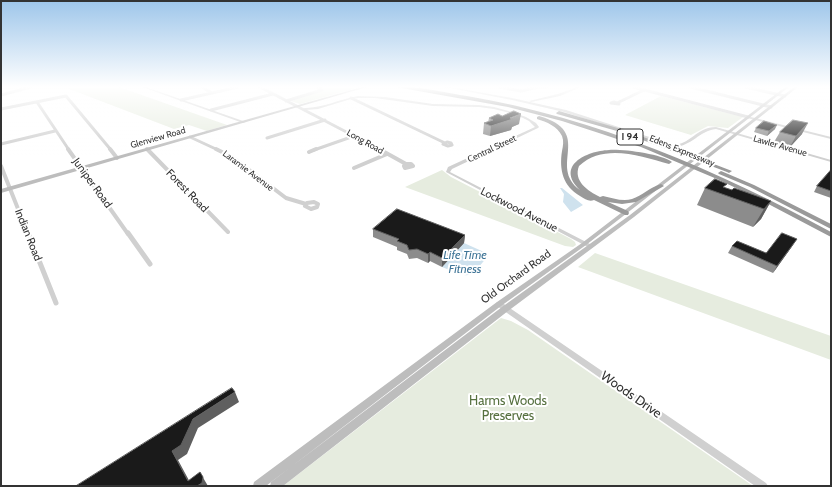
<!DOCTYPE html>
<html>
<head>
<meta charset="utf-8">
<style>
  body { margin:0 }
  #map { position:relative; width:832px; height:487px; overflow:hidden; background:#fff; font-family:Cabin,sans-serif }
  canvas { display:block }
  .frame { position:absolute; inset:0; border:2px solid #333; pointer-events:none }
</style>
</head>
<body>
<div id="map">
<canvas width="832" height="487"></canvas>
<div class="frame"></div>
</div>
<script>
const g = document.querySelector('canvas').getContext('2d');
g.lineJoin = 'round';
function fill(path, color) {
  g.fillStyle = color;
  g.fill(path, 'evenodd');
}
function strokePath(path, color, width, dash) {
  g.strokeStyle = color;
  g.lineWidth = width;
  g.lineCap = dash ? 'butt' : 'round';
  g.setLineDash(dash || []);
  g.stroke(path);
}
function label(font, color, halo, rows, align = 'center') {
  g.font = font + ' Cabin,sans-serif';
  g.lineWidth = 4;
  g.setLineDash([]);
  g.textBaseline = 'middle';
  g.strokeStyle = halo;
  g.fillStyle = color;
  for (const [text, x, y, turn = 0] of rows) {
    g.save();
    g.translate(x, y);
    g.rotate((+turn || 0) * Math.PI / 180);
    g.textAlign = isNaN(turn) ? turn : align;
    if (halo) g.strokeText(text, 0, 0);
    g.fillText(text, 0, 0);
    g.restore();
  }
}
const green = new Path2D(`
  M64,87H119L227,125L207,131L189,125L174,129Z
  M321,87H360L300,104L291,101L322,91L324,89Z
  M661,96L743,117L728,128L708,126L691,135L625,115Z
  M442,170L451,177L571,239L575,242L576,245L573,247L565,246L405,187Z
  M595,253L831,336V360L578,267Z
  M501,318L511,321L528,330L753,486H283Z`);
const water = new Path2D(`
  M560,188H562L583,205L571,212L563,202L564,194Z
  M464,243L484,252L488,256C468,280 471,279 442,267Z`);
const minorFar2 = new Path2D(`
  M202,87L212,93
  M260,87L381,150
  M499,87L521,91L538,87
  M538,87H547
  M633,87L748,117
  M690,87L771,107
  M745,87L785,96
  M1,95L31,87
  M351,98L445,143
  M181,100L238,87
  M286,101L322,90L318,87
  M37,102L69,150
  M614,102L619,104L611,103Z
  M617,103L644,90
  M1,109L66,96L111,150
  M211,110L273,94
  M190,137L218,150
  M267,138L325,120
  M447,142L451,143L452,145L448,146L443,144Z
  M1,144L55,131
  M147,149L148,150
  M314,150L354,136`);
const minorFar1 = new Path2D(`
  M68,149L128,234
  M110,149L117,158
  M147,149L228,232
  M216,149L232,157L286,198L306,204
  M379,149L406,164
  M309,152L316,149
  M407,164H411L413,166L405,168L404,166Z
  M1,166L28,234
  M354,168L387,154
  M314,202L318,204L317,207L311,209L305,206L307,203Z`);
const minor = new Path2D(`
  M28,233L56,303
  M128,233L150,264`);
const tertiary = new Path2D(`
  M142,87H146L246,122L243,123Z
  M445,87H450L512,98L566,110L674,145C686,144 693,135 703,130C707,128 711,127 716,127L831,160V162L716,129C699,131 692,146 674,147L564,112L512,100Z
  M577,87H581L560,96L531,102L529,101L558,94Z
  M358,96L385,97L433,104L479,105L494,107L512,112L526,117L536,123L539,127L538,128L452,169L450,172L590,244L591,245L588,247L586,246L446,172L448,167L535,127L529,121L523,118L510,113L494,109L479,107L433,106L375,98H358L351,99L318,109L305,110L303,109L305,108C323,108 340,99 358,96Z
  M747,116L831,137V139L747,118Z
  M497,302H501L766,483L768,486H755L497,306L496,304Z`);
const secondary = new Path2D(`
  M362,87H367L1,193V189Z
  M785,87H789L586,245L501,306L266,486H253L254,482L497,302L582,243Z
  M794,87H798L634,217L508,311L283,486H270L271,482L502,307L630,215Z`);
const motorway = new Path2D(`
  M396,87C414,85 448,93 467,96C596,118 717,170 831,232V237L755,197L717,179L641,147L602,134L562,121L508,107Z
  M559,111L628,131L732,171L729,173L727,172L624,133L557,114L556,113Z
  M539,116C595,132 547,166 580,190C555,166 586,151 609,150C623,149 661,154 672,162L669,164C640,156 604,143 579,166C573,181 588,191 600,197L603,196C612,198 623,202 632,199C642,196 650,187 661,184L664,186L636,202L622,204L608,202L628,211L629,213L628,215H625L594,200C589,202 585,199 580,196C563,186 559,170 562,151C563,146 564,141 562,136C557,126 547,122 537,119V117Z
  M721,171L754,185L831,224V229L750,187L719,174L718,173Z`);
const wall = new Path2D(`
  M489,118L519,124L512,127L511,130L490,136L483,134L484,123L488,122Z
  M756,128L775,129L767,136L754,132Z
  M780,132L802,134L790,147L774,142Z
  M831,170V198L814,192L817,186Z
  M705,188H725L771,201L761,219L753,227L697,205Z
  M373,229L465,235L464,243L442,267L430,261L428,263L417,258L409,259L407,254L397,250V247L373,237Z
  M793,245L773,273L728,253L732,246L766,253Z`);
const shadedWall = new Path2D(`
  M521,114L519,124L512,127L511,130L490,136L491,126Z
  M808,123L802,134L790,147L796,136Z
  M777,125L775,129L767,136L769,131Z
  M771,201L761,219L753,227L764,209Z
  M465,235L464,243L442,267V258Z
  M797,239L793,245L773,273L777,266Z
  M430,252V261L428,263V254Z
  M235,392L239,402L198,428L187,454L178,460L192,486L188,481L172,451L193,419Z
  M200,472L205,481L208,486H197Z`);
const building = new Path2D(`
  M514,111L521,114L510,118L513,119L491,126L484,123L493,120L489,118L498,114L502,116Z
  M793,120L808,123L796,136L780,132Z
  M764,121L777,125L769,131L756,128Z
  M831,170V191L817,186Z
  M715,179L727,184L723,187L732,190L734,188L771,201L764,209L705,188Z
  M397,209L465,235L442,258L430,252L428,254L417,249L409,250L407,245L397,241L399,239L373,229Z
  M782,233L797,239L777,266L732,246L737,241L766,253Z
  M232,388L235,392L193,419L181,445L172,451L188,481L200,472L203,477L202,483L197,486H76Z`);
const farStreetnames = [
  ["Glenview Road",158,138,-16],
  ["Long Road",365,142,29],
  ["Lawler Avenue",780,146,16],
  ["Central Street",492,149,-25],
  ["Edens Expressway",682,151,22],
  ["Laramie Avenue",248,171,37]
];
const shields = [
  [630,137,26]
];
const shieldNames = [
  ["I 94",630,137]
];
const streetNames = [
  ["Juniper Road",92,183,54],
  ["Forest Road",187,191,46],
  ["Lockwood Avenue",519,210,27],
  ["Indian Road",28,235,68],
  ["Old Orchard Road",516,277,-36]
];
const waterNames = [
  ["Life Time",465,255],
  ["Fitness",465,269]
];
const nearStreetnames = [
  ["Woods Drive",631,395,35]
];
const nearParknames = [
  ["Harms Woods",508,401],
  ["Preserves",508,416]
];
fill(green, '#e6ecdf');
fill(water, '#cfe2ee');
strokePath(minorFar2, '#d0d0d0', 3);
strokePath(minorFar1, '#d0d0d0', 4);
strokePath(minor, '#d0d0d0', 5);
fill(tertiary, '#d0d0d0');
fill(secondary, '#bdbdbd');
fill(motorway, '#9a9a9a');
fill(wall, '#8c8c8c');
fill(shadedWall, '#5f5f5f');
fill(building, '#1a1a1a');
strokePath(building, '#5f5f5f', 1);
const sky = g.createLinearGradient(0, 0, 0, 155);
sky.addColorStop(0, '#9ec6ea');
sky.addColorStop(0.56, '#fff');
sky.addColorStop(1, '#ffffff00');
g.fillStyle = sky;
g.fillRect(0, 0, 832, 155);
label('9px', '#333', '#fff', farStreetnames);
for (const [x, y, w] of shields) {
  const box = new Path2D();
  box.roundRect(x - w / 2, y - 8, w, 16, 3);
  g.fillStyle = '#fff';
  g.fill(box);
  strokePath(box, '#333', 1);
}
label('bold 10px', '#333', null, shieldNames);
label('11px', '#333', '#fff', streetNames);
label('italic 12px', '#3f7597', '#fff', waterNames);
label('13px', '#333', '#fff', nearStreetnames);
label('13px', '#56703f', '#fff', nearParknames);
</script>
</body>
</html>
